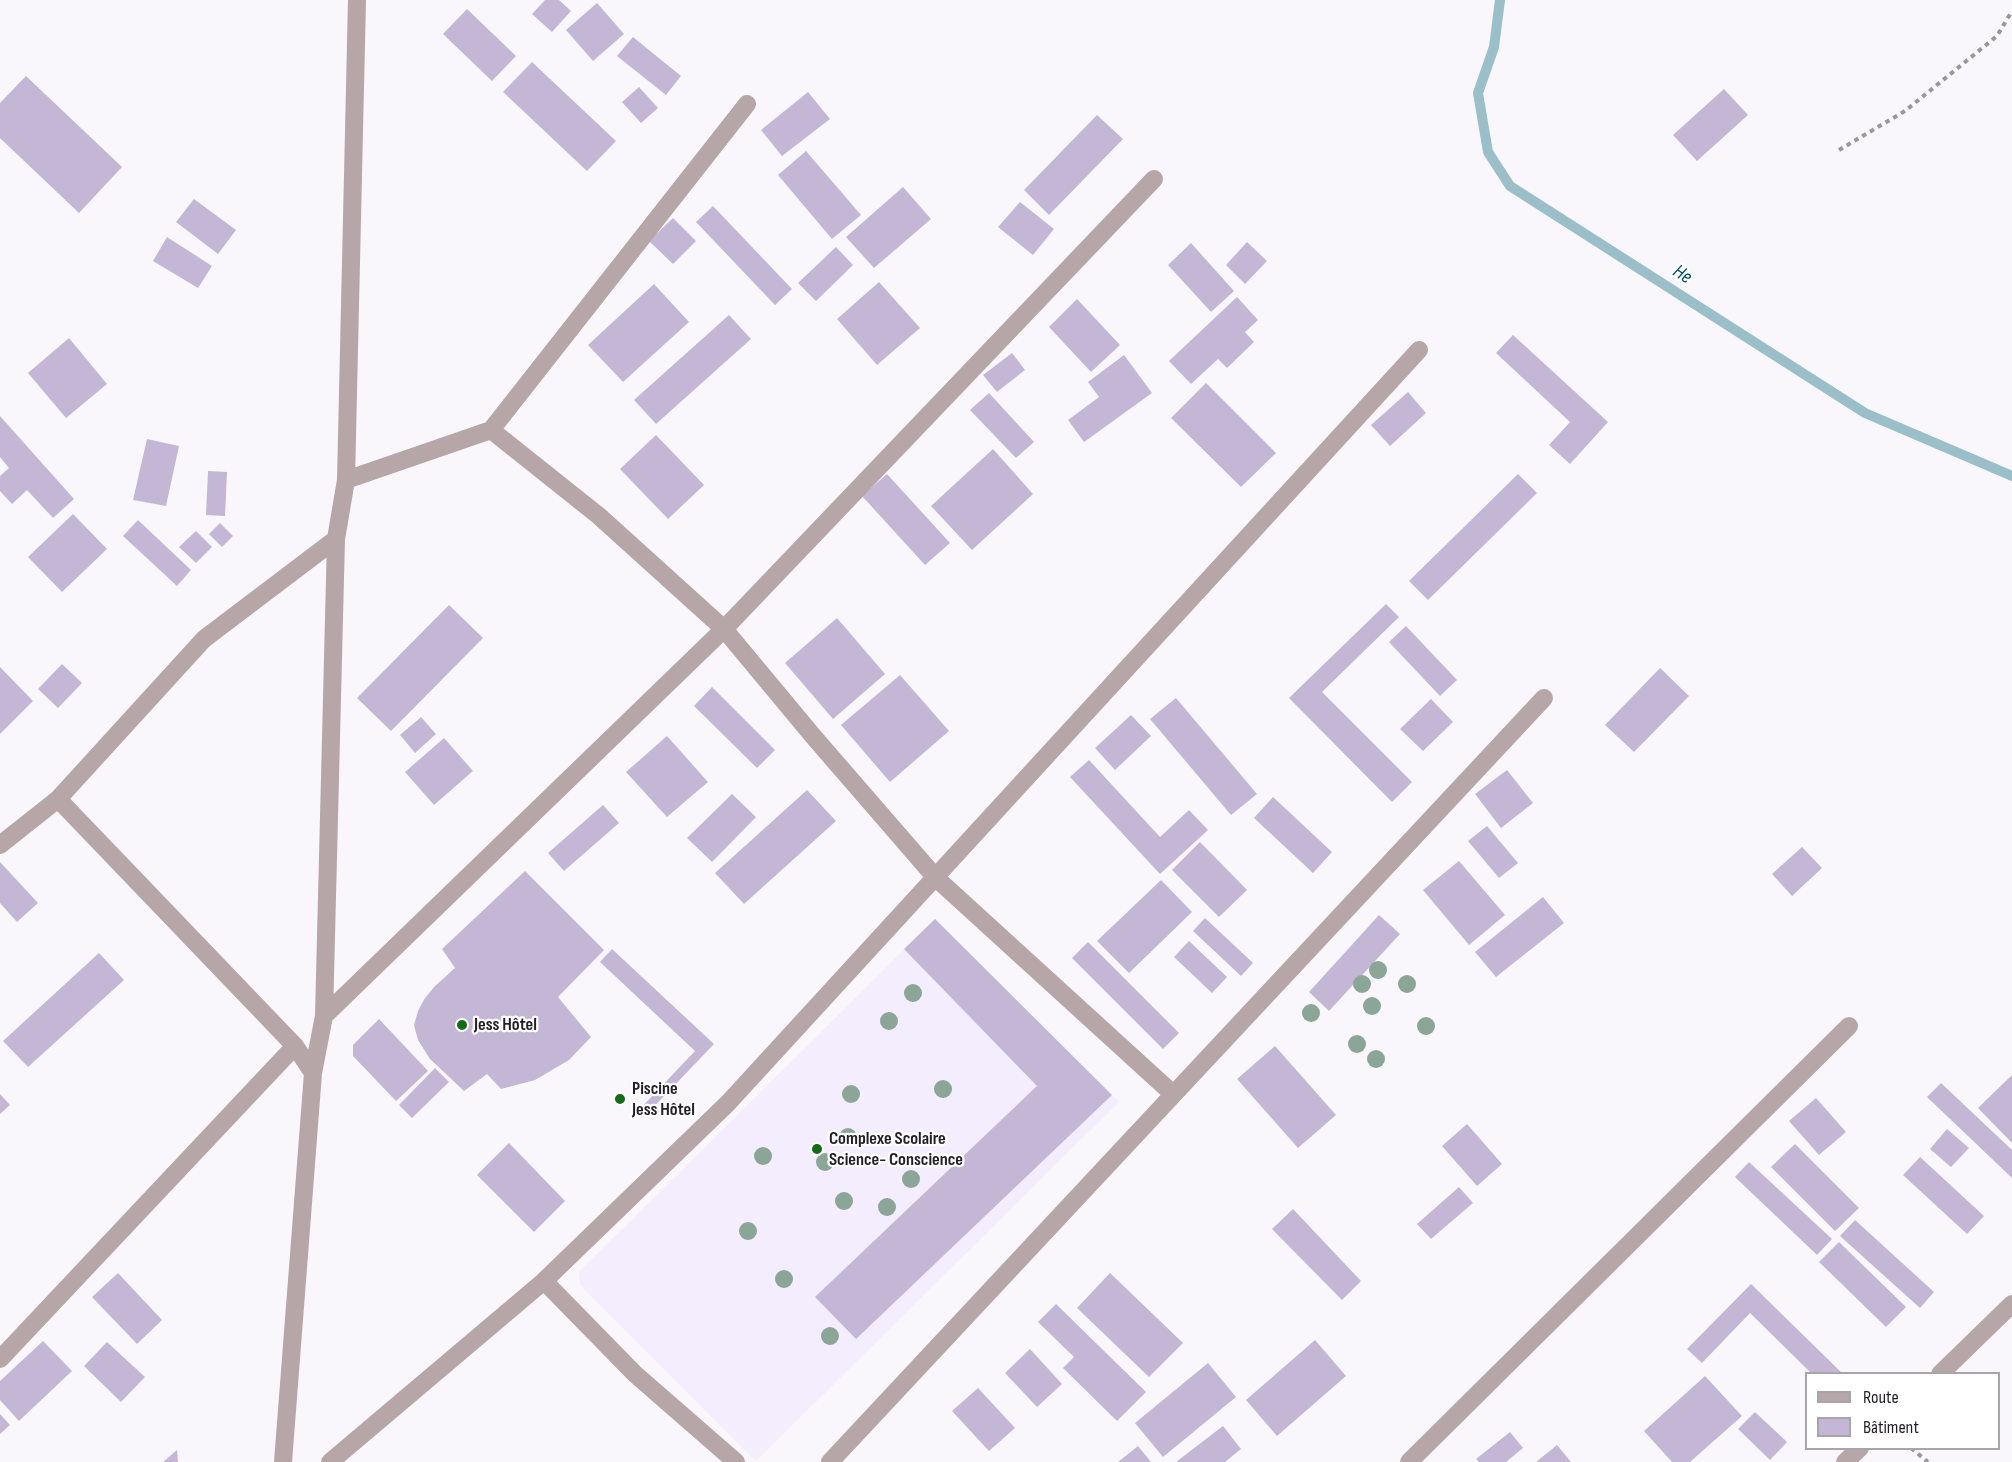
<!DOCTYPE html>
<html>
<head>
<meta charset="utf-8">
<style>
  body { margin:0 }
  #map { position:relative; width:2012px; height:1462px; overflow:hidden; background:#f9f6fc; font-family:"Sofia Sans Condensed",sans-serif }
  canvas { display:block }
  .legend { position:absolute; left:1805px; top:1372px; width:195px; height:78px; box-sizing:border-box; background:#fff; border:2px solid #a7a5a9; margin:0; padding:8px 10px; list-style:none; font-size:18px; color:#231e29 }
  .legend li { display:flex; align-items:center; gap:12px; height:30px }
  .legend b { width:30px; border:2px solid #a7a5a9 }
</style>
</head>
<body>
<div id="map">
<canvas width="2012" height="1462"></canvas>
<ul class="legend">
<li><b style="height:8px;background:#b6a6a8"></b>Route</li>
<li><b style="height:16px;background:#c4b7d6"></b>Bâtiment</li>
</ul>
</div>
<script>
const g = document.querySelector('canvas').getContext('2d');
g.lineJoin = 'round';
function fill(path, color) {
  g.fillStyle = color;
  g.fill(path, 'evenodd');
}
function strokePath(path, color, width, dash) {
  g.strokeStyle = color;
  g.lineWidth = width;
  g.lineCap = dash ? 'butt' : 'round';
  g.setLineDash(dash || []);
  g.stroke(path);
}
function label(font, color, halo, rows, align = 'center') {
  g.font = font + ' "Sofia Sans Condensed",sans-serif';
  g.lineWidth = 4.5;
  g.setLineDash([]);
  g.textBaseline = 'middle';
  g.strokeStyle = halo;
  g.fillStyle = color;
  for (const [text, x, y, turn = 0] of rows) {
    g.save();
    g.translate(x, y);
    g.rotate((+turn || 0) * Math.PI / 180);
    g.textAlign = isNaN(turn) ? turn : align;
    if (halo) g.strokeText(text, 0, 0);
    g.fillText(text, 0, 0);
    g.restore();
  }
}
const built = new Path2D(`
  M935,919L1119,1102L756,1461L580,1285L579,1272Z`);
const stream = new Path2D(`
  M1500,0L1494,47L1478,93L1488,152L1510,186L1865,413L2012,476`);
const building = new Path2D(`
  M545,0H559L571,11L552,32L532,14Z
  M597,3L624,34L593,61L566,30Z
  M467,9L516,56L492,81L443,34Z
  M633,37L681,76L666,95L617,56Z
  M532,62L616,141L587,171L503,92Z
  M26,76L122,167L79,213L0,138V103Z
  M639,87L658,108L641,123L622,102Z
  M1724,89L1748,115L1697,161L1673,135Z
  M808,92L830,119L782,156L761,130Z
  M1097,115L1123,139L1049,215L1024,190Z
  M806,151L861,215L832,239L778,175Z
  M903,187L931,219L874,268L846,237Z
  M194,199L236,230L218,254L176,222Z
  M1020,202L1054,229L1033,255L998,227Z
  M713,206L792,289L775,305L696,222Z
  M673,218L696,241L673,264L649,241Z
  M167,237L212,266L198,288L153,261Z
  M1247,242L1267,261L1245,284L1226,265Z
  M1191,243L1234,291L1211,312L1168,265Z
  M836,247L853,265L816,301L798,283Z
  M879,282L920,328L877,365L837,319Z
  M654,284L689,322L623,382L588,345Z
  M1237,297L1258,320L1245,332L1254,342L1227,368L1218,359L1191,384L1169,361Z
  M1077,299L1120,345L1091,372L1049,327Z
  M729,315L751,339L656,424L634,400Z
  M1513,335L1608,422L1570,464L1549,445L1570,422L1496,353Z
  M69,338L107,384L66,418L28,373Z
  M1012,353L1025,370L997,392L983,375Z
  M1124,355L1152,393L1084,442L1068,420L1099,397L1088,382Z
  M1206,383L1276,453L1241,487L1171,418Z
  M1408,392L1426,413L1390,446L1371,425Z
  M989,393L1034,442L1016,458L970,410Z
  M0,416L74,499L53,518L27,490L12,504L0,491V476L9,468L0,457Z
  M656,435L704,485L668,519L620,469Z
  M147,439L179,446L166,506L133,500Z
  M993,449L1033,494L972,550L931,506Z
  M208,471L227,472L225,516L206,515Z
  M887,474L950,543L925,565L862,496Z
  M1518,474L1537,493L1428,600L1409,581Z
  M73,514L107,549L62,592L28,557Z
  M138,520L191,570L177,586L123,536Z
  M220,523L233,536L222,547L209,534Z
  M196,531L212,547L196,563L179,547Z
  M1386,604L1399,617L1322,692L1412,782L1392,802L1289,698Z
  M449,605L483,638L391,731L357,698Z
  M837,618L885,674L833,719L785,663Z
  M1406,626L1457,680L1440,696L1389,642Z
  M62,664L82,683L58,708L38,689Z
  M0,667L33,701L0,734Z
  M1660,668L1689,696L1634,752L1605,725Z
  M900,675L949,731L890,782L841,725Z
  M712,687L775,750L757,768L694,706Z
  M1176,698L1257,794L1231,815L1150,719Z
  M1431,699L1453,722L1423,751L1400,729Z
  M1131,715L1151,736L1115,770L1095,748Z
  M421,717L436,734L415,753L400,735Z
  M667,736L708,782L667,817L626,772Z
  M444,738L473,771L434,805L405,772Z
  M1089,760L1160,837L1189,810L1208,830L1160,874L1070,777Z
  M1507,770L1533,803L1501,828L1475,794Z
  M807,790L836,821L744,904L715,873Z
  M732,794L756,817L712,862L687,838Z
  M1273,797L1332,852L1313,873L1254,818Z
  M603,805L619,823L564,871L548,853Z
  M1487,826L1518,863L1499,878L1468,841Z
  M1200,842L1247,890L1219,917L1172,870Z
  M1802,847L1822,868L1792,896L1772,874Z
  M1459,861L1505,915L1469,945L1423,890Z
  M0,862L38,903L17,922L0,903Z
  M525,871L604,950L558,997L591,1037L569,1060L535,1080L501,1089L487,1074L464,1091L430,1059L418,1040L414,1025L418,1011L425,998L435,986L455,968L442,949Z
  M1161,880L1192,912L1129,973L1097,941Z
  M1543,897L1564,923L1496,977L1475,952Z
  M1379,915L1400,934L1329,1011L1309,992Z
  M1205,918L1253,963L1241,976L1193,931Z
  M935,919L1112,1095L856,1339L815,1297L1037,1086L904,949Z
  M1189,941L1227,977L1212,993L1174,957Z
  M1088,942L1179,1033L1163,1049L1072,958Z
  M612,949L714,1044L644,1117L638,1111L695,1051L600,962Z
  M99,953L124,980L28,1067L3,1041Z
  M379,1019L428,1071L396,1101L353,1056V1045Z
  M1275,1046L1336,1115L1298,1148L1237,1079Z
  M435,1068L449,1082L412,1118L399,1105Z
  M2012,1075V1143L1978,1108Z
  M1941,1083L2012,1150V1178L1927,1097Z
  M0,1094L10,1105L0,1114Z
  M1816,1098L1846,1132L1819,1155L1789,1121Z
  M1467,1124L1502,1164L1477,1186L1442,1146Z
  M1947,1129L1969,1148L1951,1167L1930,1149Z
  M509,1143L565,1201L534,1232L477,1175Z
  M1795,1144L1859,1208L1835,1231L1771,1167Z
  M1920,1157L1984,1216L1967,1234L1903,1175Z
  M1749,1162L1832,1239L1817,1255L1735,1177Z
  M1459,1187L1473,1203L1431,1239L1417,1224Z
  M1293,1209L1361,1281L1342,1300L1272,1229Z
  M1855,1220L1934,1292L1920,1308L1840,1236Z
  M1839,1242L1906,1307L1886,1327L1819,1262Z
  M118,1273L162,1320L137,1344L92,1297Z
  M1110,1273L1183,1343L1149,1377L1077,1308Z
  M1751,1284L1843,1374H1812L1750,1313L1702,1363L1687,1349Z
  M1056,1304L1146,1392L1117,1421L1063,1368L1074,1357L1038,1322Z
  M1315,1340L1346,1376L1277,1436L1246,1400Z
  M43,1341L72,1371L19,1421L0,1400V1381Z
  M107,1342L145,1377L121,1402L84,1366Z
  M1030,1349L1062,1384L1037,1407L1005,1373Z
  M1208,1363L1236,1397L1163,1457L1135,1423Z
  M1705,1376L1742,1416L1690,1462H1672L1644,1431Z
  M978,1388L1015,1428L989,1451L952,1411Z
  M1755,1412L1787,1442L1770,1460L1738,1429Z
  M0,1414L10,1425L0,1434Z
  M1223,1426L1241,1449L1225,1462H1176Z
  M1510,1432L1523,1448L1506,1462H1479L1476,1459Z
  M1557,1445L1571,1462H1536Z
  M1138,1446L1151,1462H1118Z
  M177,1450L178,1462H163Z`);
const path = new Path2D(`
  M1839,150L1905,111L1997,36L2012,11
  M1911,1448L1928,1462`);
const street = new Path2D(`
  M491,430L599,516L724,629L813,736L936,878L1173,1094
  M346,480L357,0
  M58,799L295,1046L313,1073
  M0,845L58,799L204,639L336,539
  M324,1016L724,629L1154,179
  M544,1281L635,1374L736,1462
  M0,1359L295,1046
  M1940,1374L2012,1304
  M283,1462L313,1073L324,1016L336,539L346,480L491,430L747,104
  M330,1462L544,1281L728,1103L1419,350
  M830,1462L1544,698
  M1409,1462L1849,1026
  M1845,1462L1860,1448`);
const trees = [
  [1378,970],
  [1362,984],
  [1407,984],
  [913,993],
  [1372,1006],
  [1311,1013],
  [889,1021],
  [1426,1026],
  [1357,1044],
  [1376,1059],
  [943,1089],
  [851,1094],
  [848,1137],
  [763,1156],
  [825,1162],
  [911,1179],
  [844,1201],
  [887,1207],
  [748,1231],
  [784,1279],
  [830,1336]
];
const markers = [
  [462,1025,6,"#126b15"],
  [620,1099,6,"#126b15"],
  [817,1149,6,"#126b15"]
];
const poiNames = [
  ["Jess Hôtel",474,1025],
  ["Piscine",632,1089],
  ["Jess Hôtel",632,1110],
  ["Complexe Scolaire",829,1139],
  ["Science- Conscience",829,1160]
];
const waterNames = [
  ["He",1682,275,33]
];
fill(built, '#f4edfd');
strokePath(stream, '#9abfc9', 10);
fill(building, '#c4b7d6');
strokePath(path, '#9a969e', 4, [4.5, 4.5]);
strokePath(street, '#b6a6a8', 18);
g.fillStyle = '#8ba597';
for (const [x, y] of trees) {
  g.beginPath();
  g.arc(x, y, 9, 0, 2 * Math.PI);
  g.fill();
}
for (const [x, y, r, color] of markers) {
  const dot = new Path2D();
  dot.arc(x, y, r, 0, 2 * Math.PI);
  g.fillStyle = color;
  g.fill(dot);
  strokePath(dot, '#fff', 2);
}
label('bold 18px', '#231e29', '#fff', poiNames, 'left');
label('italic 20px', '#005160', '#fff', waterNames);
</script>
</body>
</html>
